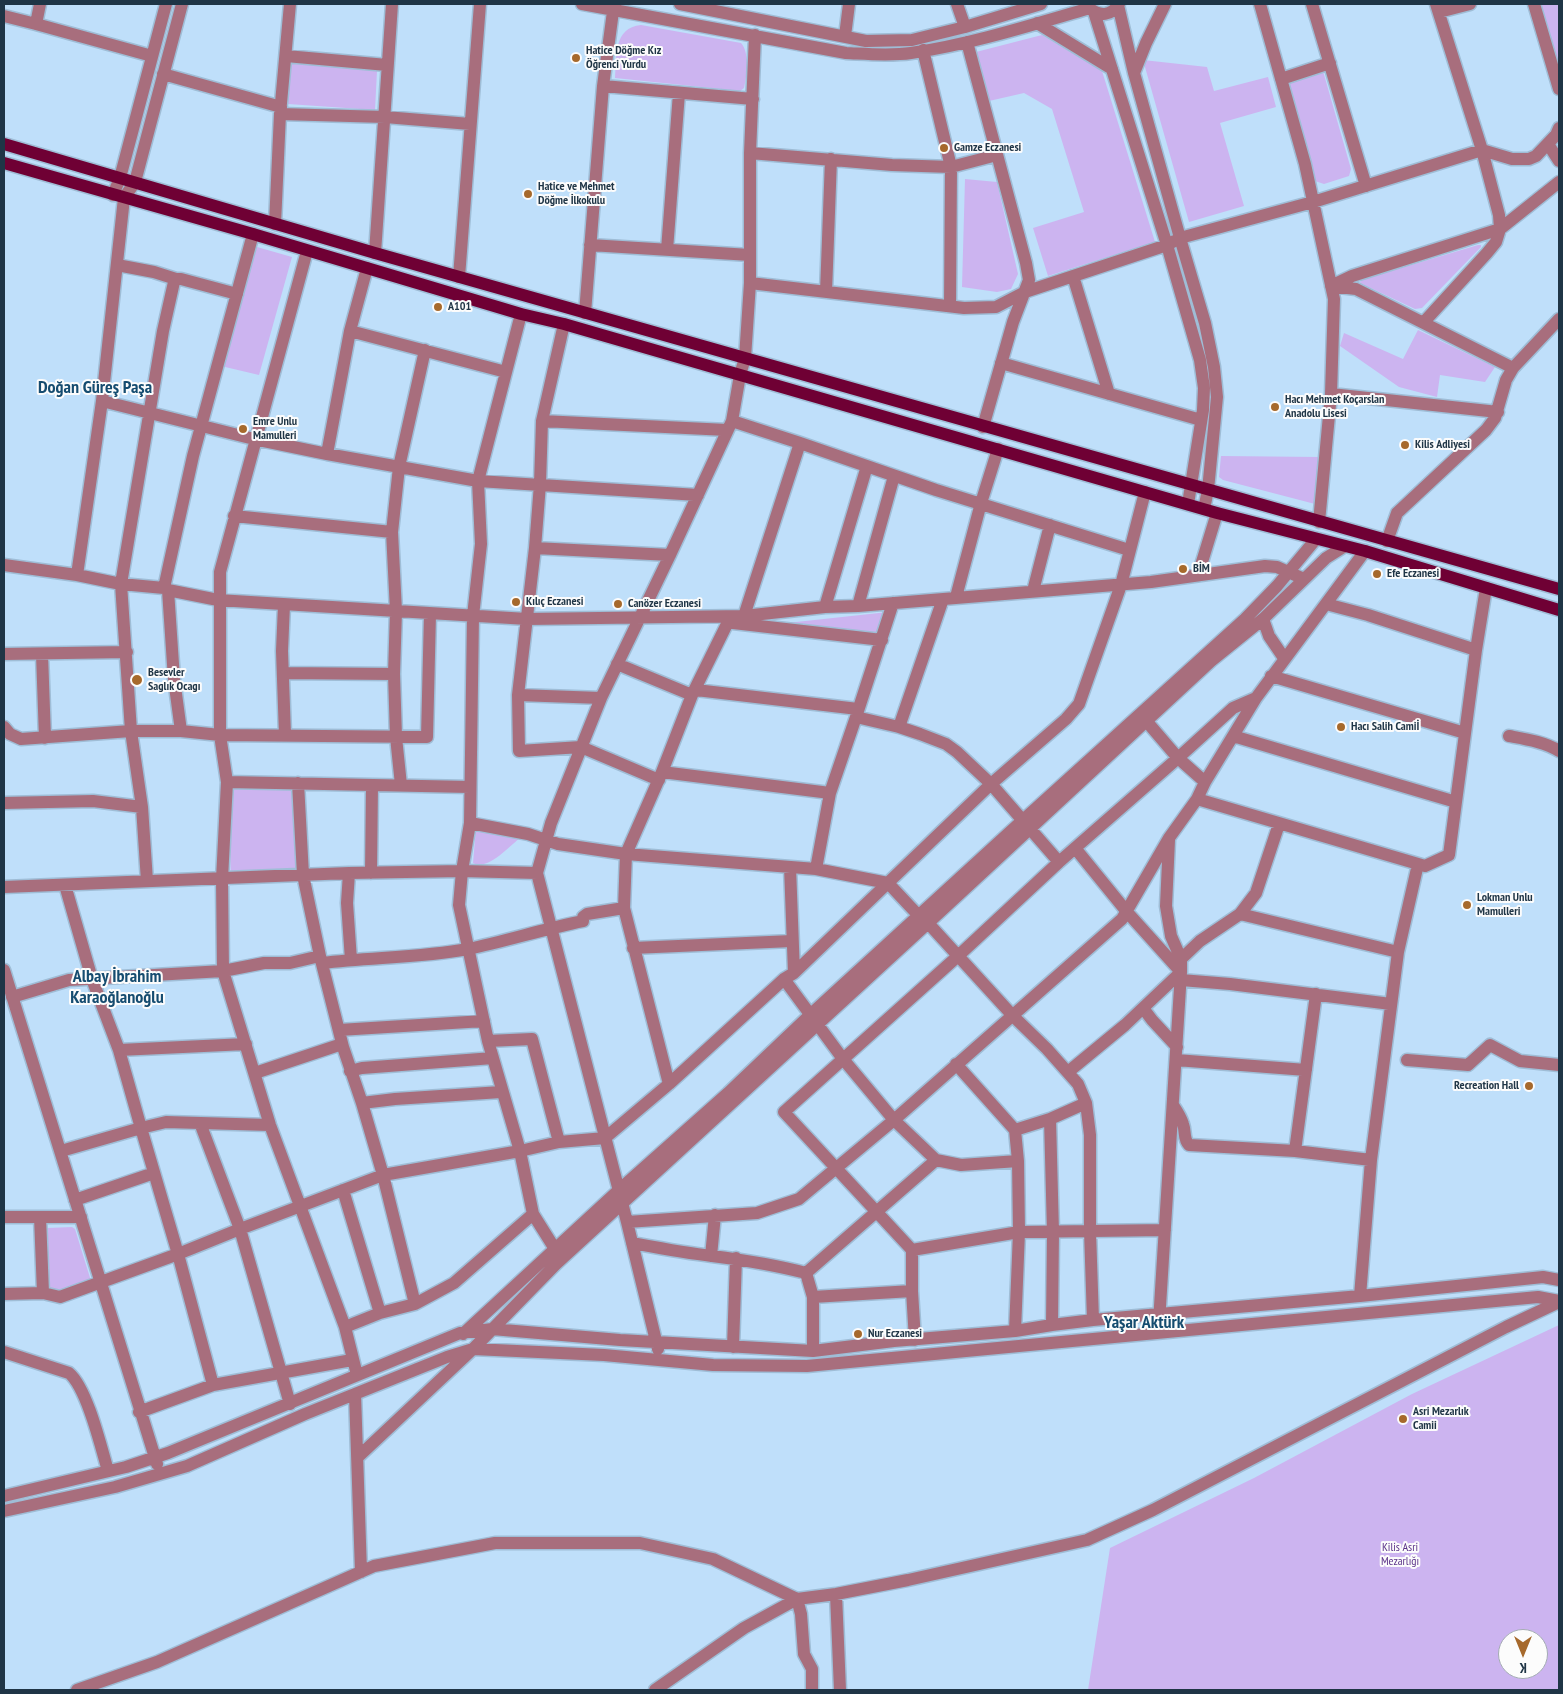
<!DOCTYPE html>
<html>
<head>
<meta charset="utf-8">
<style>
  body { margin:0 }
  #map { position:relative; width:1563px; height:1694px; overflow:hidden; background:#bfdffa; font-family:"PT Sans Narrow",sans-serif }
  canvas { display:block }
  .frame { position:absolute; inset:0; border:5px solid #1f3546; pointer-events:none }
  .north { position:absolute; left:1498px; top:1629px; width:50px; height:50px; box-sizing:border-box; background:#fcfcfc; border:1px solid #a4acb3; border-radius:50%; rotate:180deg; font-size:14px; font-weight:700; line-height:20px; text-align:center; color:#1f3546 }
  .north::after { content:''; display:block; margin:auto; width:18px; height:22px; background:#a6692c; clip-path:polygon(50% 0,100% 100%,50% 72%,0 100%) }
</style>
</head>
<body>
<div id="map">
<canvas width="1563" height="1694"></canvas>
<div class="frame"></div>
<div class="north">K</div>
</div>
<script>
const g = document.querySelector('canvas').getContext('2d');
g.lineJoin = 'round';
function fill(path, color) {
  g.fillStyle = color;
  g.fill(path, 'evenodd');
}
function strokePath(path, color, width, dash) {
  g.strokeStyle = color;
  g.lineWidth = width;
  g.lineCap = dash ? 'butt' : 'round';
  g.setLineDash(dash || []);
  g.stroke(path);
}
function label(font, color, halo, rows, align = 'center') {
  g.font = font + ' "PT Sans Narrow",sans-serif';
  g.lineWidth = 4;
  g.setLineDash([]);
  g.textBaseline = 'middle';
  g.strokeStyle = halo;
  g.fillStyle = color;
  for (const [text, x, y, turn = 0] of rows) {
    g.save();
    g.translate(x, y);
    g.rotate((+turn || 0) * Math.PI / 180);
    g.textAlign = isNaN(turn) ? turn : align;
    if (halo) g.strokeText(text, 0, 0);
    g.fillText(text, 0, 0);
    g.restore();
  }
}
const green = new Path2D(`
  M1538,4H1559V67Z
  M641,25L741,43C750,53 747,76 744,88L740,91L615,78C617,56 613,28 641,25Z
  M1042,35L1102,71L1155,242L1048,276L1033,228L1084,212L1052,109L1024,93L989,101L976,52Z
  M1143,60L1207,67L1214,91L1268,77L1276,107L1220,123L1244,206L1189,222Z
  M290,63L377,71L375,110L288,104Z
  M1323,71L1351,169L1349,176L1324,184L1315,181L1288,81Z
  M965,179L997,182L1018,274L1011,289L997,292L962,287Z
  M1478,245H1481V247L1422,308L1415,309L1360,283L1361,280Z
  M257,247L292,257L259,375L221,366Z
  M1418,330L1495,367L1485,382L1440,375L1437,397L1399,387L1340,346L1344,333L1403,359Z
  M1221,456L1320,457L1315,504L1223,480L1219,477Z
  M888,612L881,635L787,623Z
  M228,786L291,787L299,878L231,881Z
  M476,828L523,835C512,844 487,872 473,863Z
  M72,1227L75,1229L91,1281L89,1285L49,1293L47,1233L48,1228Z
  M1559,1325V1690H1088L1110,1548L1254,1478L1412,1394ZM1508,1639H1538V1669H1508Z`);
const minor = new Path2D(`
  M582,4L846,53C868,54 890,56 911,53C972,44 1031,25 1090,8
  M680,4L866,41L912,40L965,27L1041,4
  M957,4L965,27
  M1260,4L1305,164L1334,299L1331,394L1319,522
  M1312,4L1366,186
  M1534,4L1559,89
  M1118,5L1134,73L1180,238L1205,323L1214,367L1217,397L1208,490L1204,509
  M1089,8C1100,17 1111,16 1119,4
  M1094,12L1167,245L1200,360L1204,388L1203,410L1188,504
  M1439,12L1470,4
  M4,16L36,24L152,56
  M1037,23L1112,69
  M36,24L40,4
  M845,36L849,4
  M967,42L1026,263L1029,280L1013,322L983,427
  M923,50L951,167L950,306
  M286,56L387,65
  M1134,73L1146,43L1165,4
  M163,74L281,107
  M1281,79L1330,63
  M603,86L753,99
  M280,114L385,117L470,124
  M1548,144L1559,161
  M750,153L892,165L951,167L997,155
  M113,195L120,178L166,4
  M275,224L280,114L290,4
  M590,245L750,255
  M667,250L679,93
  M307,251L220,572V735L227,782L222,879L223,971L270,1125L345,1327L357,1375
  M375,253L392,4
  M117,265L154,272L176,279
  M1073,276L1109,394
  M459,277L480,4
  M750,283L964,308L996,307L1025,292L1167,245L1180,238L1313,202L1482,150L1512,159H1529L1536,156L1556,135L1559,128
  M1331,286L1352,276L1500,229L1559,182
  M1331,286L1356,289L1513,368
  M826,292L831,159
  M585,313L603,86L614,4
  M521,314L478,481L481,544L473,616L470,823L462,871L459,905L488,1041L520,1151L533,1214L555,1249
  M1424,322L1487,253L1496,242L1500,229L1499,215L1482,150L1436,4
  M564,324L542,421L540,484L535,548L518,695L519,751L581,747L659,780
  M350,331L367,268
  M1001,363L1201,420
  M1331,394L1498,412
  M102,401L254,439L327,454L478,481L698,495
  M542,421L727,430
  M732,421L800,443L936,490L1129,550
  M327,454L350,331L506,372
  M234,516L392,532
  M1387,541L1397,513L1486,430L1495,418L1506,380L1513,368L1559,319
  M535,548L670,555
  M4,565L77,575L121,584L164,588L168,590L218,600L527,619L744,616L825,607L858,606L1151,582L1265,566L1277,567L1304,579
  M77,575L102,401L124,198L135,182L182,4
  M1198,575L1217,513
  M164,588L193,456L253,234
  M168,590L174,679L181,731
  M1033,591L1050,525
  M956,597L981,503L998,449
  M1326,604L1368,615L1476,650
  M284,605L282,651L285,735
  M858,606L894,476
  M825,607L867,466
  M1263,619L1269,636L1284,658
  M733,623L882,640
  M4,654L127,652
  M42,654L45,738
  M617,664L692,695
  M283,673L394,674
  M1271,676L1465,733
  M696,690L858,709
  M518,695L601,698
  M1142,716L1178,758L1205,782
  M856,717L899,727L920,734L946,744L957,752L991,784L1059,862
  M4,727L10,734L21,739L131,731H181L220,735L427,737L430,614
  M899,727L943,599
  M1233,736L1456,802
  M1509,736C1525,739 1545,742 1559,751
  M662,772L830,793
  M227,782L470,787
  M298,783L303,875L320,956L343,1047L362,1103L383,1175L415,1304
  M401,785L396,737L394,674L396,611L392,532L399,467L425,350
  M1197,799L1425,866L1449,855L1476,650L1486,588
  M4,803L93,801L142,807
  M470,823L528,834L558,844L626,854L816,869L888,883L919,916L928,923L1013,1016L1047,1049L1078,1084L1086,1103L1090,1135V1231L1093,1320
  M790,867L794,973
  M816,869L830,793L856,717L893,603
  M349,873L347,903L351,960
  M371,873L372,785
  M147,881L142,807L131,731L121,584L163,331L174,282L176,279H181L237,294
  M4,887L349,873L462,871L537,873
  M1240,914L1398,952
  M633,948L792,941
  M1181,959L1200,941L1240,914L1256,893L1279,824
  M322,963C371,957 420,958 468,949C506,941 544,929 583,921V917L587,914L624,908
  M4,970L157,1464
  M784,979L843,1059L894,1120L936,1160L961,1165L1018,1161
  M1181,980L1230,984L1391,1004
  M12,997L69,980L223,971L264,963H290L320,956
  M1143,1008L1152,1020L1177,1047
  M339,1030L484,1021
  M488,1041L532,1039L559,1142
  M119,1050L246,1044
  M1176,1060L1306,1070
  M1407,1060L1468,1065L1490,1045L1520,1061L1559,1065
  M956,1064L1015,1130L1018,1161L1019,1232L1015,1331
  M350,1071L362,1068L493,1058
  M1068,1072L1125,1025L1181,972L1127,912L1075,848
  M255,1073L342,1044
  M669,1084L624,908L626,854L662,772L692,695L728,622L744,616L800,443
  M362,1103L395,1099L501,1092
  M1173,1105C1177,1111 1181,1117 1183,1124C1186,1132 1183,1139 1189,1145L1295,1151L1371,1160
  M1050,1119L1053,1232L1052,1325
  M200,1123L240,1229L290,1404
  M1015,1130L1050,1119L1086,1103
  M61,1151L141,1128L119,1050L92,979L65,885
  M1295,1151L1316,994
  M343,1190L380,1313
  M75,1200L154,1173
  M4,1217H81
  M40,1217L43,1293
  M627,1222L757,1213L799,1199L894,1120L1122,919L1169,838L1197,799L1205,782L1256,698L1365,551
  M1165,1230L1019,1232L912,1250L784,1112L958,956L1059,862L1178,758L1233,708L1256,698
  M632,1243C659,1248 685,1253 712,1256C744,1260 775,1265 806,1273L936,1160
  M912,1250V1291L915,1340
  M711,1256L715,1215
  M806,1273L813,1297V1351
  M4,1294L43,1293L60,1297L178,1254L240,1229L383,1175L520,1151L559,1142L605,1138L669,1084L784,979L794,973L991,784L1066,719L1079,704L1121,585L1145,492
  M1360,1296L1371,1160L1398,952L1418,864
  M813,1297L912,1291
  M1159,1322L1181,972V959L1171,936L1166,906L1169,840
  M345,1327L380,1313L415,1304L454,1283L533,1214
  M463,1334L619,1190L728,1093L811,1014L1022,821L1245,619L1277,586L1316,539
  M733,1347L736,1258
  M658,1349L627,1222L537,873L551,823L601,698L670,555L732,421L740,375L745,358L750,283V153L755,35
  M4,1352L69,1373C87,1388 101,1447 108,1471
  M213,1385L178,1254L141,1128L166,1122L270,1125
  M355,1394L361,1572
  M139,1412L213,1385L352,1360
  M358,1457L473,1349L556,1264L928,923L1211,661L1263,619L1326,558L1345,546
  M4,1496L126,1467L168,1453L460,1333L492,1329L620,1340L813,1351L894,1341L1015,1331L1052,1325L1093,1320L1360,1296L1543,1277L1559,1280
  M4,1511L115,1487L187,1466L305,1414L447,1357L473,1349L604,1355L713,1365L807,1366L1538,1297L1559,1301
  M836,1594L840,1690
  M77,1690L157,1662L374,1566L495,1543H640L713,1559L797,1599L801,1614L804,1654L812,1669V1690
  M655,1690L744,1628L797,1599L836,1594L908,1580L1087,1540L1153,1510L1506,1327L1559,1302`);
const major = new Path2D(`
  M4,144L375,253L1559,589
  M4,163L253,234L521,314L564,324L1217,513L1365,551L1559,610`);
const markers = [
  [576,58,5,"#a6692c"],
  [944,148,5,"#a6692c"],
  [528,194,5,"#a6692c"],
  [438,307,5,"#a6692c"],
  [1275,407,5,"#a6692c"],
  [243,429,5,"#a6692c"],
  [1405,445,5,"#a6692c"],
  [1183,569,5,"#a6692c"],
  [1377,574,5,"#a6692c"],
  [516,602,5,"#a6692c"],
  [618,604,5,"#a6692c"],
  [137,680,6,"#a6692c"],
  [1341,727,5,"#a6692c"],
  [1467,905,5,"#a6692c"],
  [1529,1086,5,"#a6692c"],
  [858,1334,5,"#a6692c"],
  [1403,1419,5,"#a6692c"]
];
const poiNames = [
  ["Hatice Döğme Kız",586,51],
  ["Öğrenci Yurdu",586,65],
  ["Gamze Eczanesi",954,148],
  ["Hatice ve Mehmet",538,187],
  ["Döğme İlkokulu",538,201],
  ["A101",448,307],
  ["Hacı Mehmet Koçarslan",1285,400],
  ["Anadolu Lisesi",1285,414],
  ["Emre Unlu",253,422],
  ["Mamulleri",253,436],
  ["Kilis Adliyesi",1415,445],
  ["BİM",1193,569],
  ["Efe Eczanesi",1387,574],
  ["Kılıç Eczanesi",526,602],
  ["Canözer Eczanesi",628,604],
  ["Besevler",148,673],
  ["Saglık Ocagı",148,687],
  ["Hacı Salih Camiİ",1351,727],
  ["Lokman Unlu",1477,898],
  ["Mamulleri",1477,912],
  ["Recreation Hall",1519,1086,"right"],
  ["Nur Eczanesi",868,1334],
  ["Asri Mezarlık",1413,1412],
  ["Camii",1413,1426]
];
const parkNames = [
  ["Kilis Asri",1400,1548],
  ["Mezarlığı",1400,1562]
];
const districtNames = [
  ["Doğan Güreş Paşa",95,388],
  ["Albay İbrahim",117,977],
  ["Karaoğlanoğlu",117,998],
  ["Yaşar Aktürk",1144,1323]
];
fill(green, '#ccb4f0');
strokePath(minor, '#9fbdd6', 15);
strokePath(major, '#9fbdd6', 15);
strokePath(minor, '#a86e7d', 12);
strokePath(major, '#6f0034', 12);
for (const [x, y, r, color] of markers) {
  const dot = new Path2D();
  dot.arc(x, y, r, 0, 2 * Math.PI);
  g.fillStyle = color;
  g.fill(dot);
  strokePath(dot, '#fcfcfc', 2);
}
label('bold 12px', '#1f3546', '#fcfcfc', poiNames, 'left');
label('12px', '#5c3489', '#fcfcfc', parkNames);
label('bold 18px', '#154c70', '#fcfcfc', districtNames);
</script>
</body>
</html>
